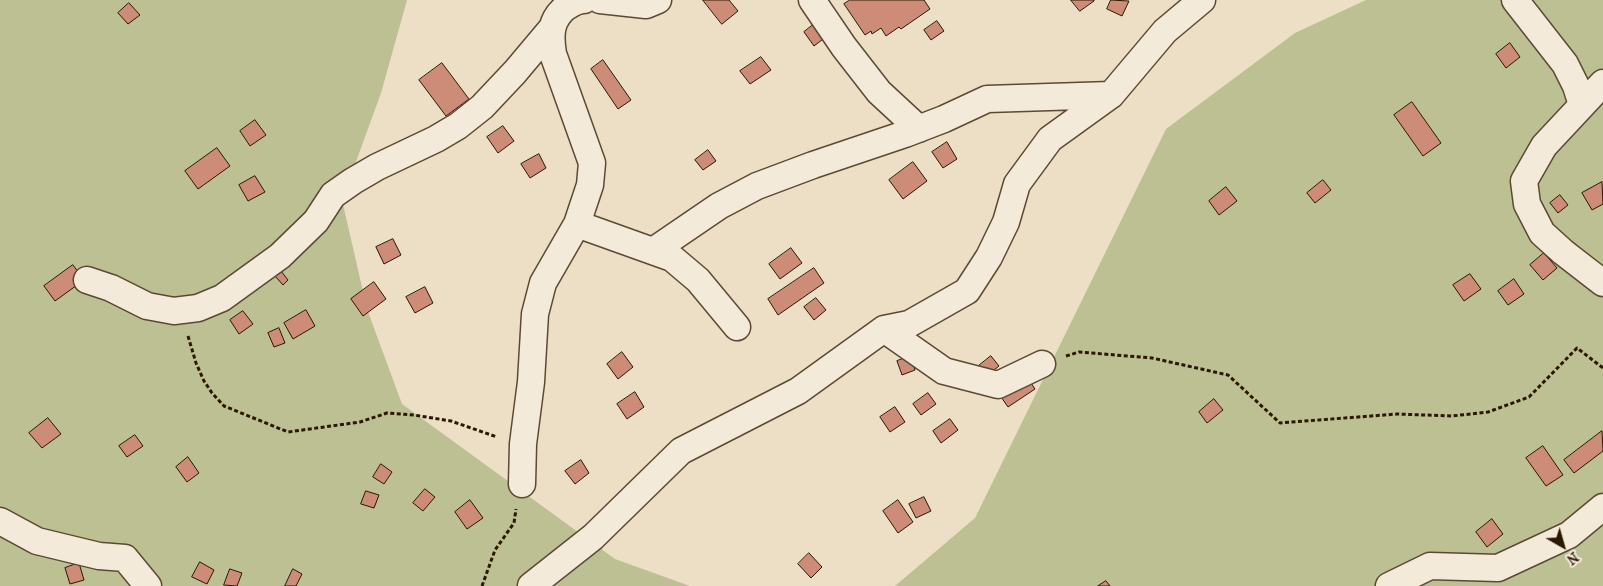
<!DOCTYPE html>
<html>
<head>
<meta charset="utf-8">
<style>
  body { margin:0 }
  #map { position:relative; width:1603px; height:586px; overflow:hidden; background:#eddfc6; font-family:"IM FELL French Canon",serif }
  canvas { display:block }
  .north { position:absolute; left:1538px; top:521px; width:50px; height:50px; -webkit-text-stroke:4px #f3eada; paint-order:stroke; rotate:142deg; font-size:14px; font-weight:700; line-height:20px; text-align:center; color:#2b1702 }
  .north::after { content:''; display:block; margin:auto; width:18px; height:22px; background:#2b1702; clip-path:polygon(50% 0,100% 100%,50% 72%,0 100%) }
</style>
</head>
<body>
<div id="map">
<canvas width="1603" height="586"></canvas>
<div class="north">N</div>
</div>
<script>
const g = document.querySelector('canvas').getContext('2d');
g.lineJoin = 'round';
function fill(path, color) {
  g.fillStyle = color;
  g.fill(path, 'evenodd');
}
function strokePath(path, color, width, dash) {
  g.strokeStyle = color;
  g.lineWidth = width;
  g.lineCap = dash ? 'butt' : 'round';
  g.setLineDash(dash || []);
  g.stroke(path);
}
const green = new Path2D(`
  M0,0H407L381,93L342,200L367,309L402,404L615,559L690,586H0Z
  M1366,0H1603V586H895L975,518L1166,129L1295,33Z`);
const building = new Path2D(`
  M703,0H729L738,11L722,24Z
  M850,0H924L930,9L901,29L899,27L886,36L881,28L872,34L871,31L865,35L844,4Z
  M1071,0H1094V1L1080,11Z
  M1111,0L1129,1L1122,16L1107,9Z
  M129,3L140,15L128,24L118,13Z
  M937,21L944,31L931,40L924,30Z
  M817,22L827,36L814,46L804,32Z
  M1510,43L1520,57L1506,68L1496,54Z
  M761,57L771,70L750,84L740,71Z
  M603,60L631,100L618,109L591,69Z
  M442,63L469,99L446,116L419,80Z
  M1412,102L1441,143L1423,156L1394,115Z
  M255,120L266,135L250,146L240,131Z
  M503,126L514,141L498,153L487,137Z
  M947,142L957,159L943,168L932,152Z
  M217,148L230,166L198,189L185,171Z
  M708,150L716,161L703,170L695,160Z
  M539,154L546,168L530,178L521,164Z
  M913,162L927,181L903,199L889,180Z
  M255,176L265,192L248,201L239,185Z
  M1323,180L1331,190L1315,203L1307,193Z
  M1602,182L1603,204L1592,210L1582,193Z
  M1226,187L1237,201L1219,215L1209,201Z
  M1560,195L1568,205L1558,213L1550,203Z
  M393,239L401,255L384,264L376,247Z
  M791,248L802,263L780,279L769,264Z
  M1544,253L1557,268L1543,280L1530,265Z
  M73,265L84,280L55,301L44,286Z
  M814,268L824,283L778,315L768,299Z
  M281,271L288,280L283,285L275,276Z
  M1470,274L1481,289L1464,301L1453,285Z
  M1514,279L1524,294L1508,305L1498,291Z
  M374,282L386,299L363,316L351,299Z
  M425,287L433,303L415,313L406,297Z
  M816,298L826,310L814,320L804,307Z
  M306,310L315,326L293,339L284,323Z
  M243,311L253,324L239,334L230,320Z
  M279,328L285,343L274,347L268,333Z
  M622,352L633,367L618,379L607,364Z
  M911,356L915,370L902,375L897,361Z
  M991,356L999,366L984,378L976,368Z
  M1027,377L1035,389L1008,407L999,394Z
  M635,392L644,407L627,419L617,404Z
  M928,393L936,404L921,415L913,404Z
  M1214,399L1223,410L1207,423L1199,412Z
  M895,407L905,422L890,432L880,417Z
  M48,418L61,434L42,448L29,433Z
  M950,419L958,430L941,443L933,431Z
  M1602,431L1603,451L1574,473L1564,460Z
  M135,435L143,446L127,457L119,446Z
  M1543,446L1563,475L1546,486L1526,458Z
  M188,457L199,473L187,482L176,467Z
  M581,460L589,473L575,484L565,471Z
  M381,464L392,472L384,484L373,477Z
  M425,489L435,497L423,511L413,503Z
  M366,491L379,495L374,508L361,504Z
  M924,497L931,511L916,518L909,504Z
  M470,500L483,518L467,529L455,512Z
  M898,500L913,522L898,533L883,511Z
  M1492,519L1503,534L1487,547L1476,532Z
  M809,553L822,567L811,578L798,564Z
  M200,562L214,570L207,584L192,577Z
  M79,563L84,580L70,584L65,568Z
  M230,569L242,573L237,586L224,585Z
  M293,569L302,574L296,586H285Z
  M1106,581L1110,586H1098Z`);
const path = new Path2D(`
  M188,336L196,363L204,381L212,393L224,406L288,432L360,422L387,413L414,415L451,421L497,437
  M1066,356L1079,352L1152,358L1228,375L1280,423L1397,414L1452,416L1488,412L1529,397L1577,348L1603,368
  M482,586L495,550L514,523L516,509`);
const minor = new Path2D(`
  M600,0L646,5L658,0
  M812,0L844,47L879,92L919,129
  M1515,0L1565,64L1576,86L1582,105
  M1603,83L1544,146L1524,181L1527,204L1542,233L1563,252L1603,283
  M577,224L672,258L698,280L737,327
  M653,251L719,206L757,186L813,165L905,134L944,119L987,99L1111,95
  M87,280L111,288L147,306L174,311L198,308L222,298L280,256L316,221L333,195L353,181L377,167L436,139L458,126L482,107L515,72L552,28
  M884,329L944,371L998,385L1042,364
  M522,484L523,444L531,382L535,314L543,283L577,224L590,185L592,163L553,54C550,35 550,20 566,7C573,3 577,0 584,0
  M0,521L37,541L99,556L125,558L148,586
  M531,586L593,537L681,451L798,391L884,329L909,324L967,291L989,257L1006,222L1017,184L1050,139L1111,95L1165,31L1202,0
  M1389,586L1430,566L1498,568L1569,535L1603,507`);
fill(green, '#bdc092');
fill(building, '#cd8c77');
strokePath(building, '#2b1702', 1);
strokePath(minor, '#5c4933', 29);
strokePath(path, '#2b1702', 3, [4, 2.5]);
strokePath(minor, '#f3eada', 26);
</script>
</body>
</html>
